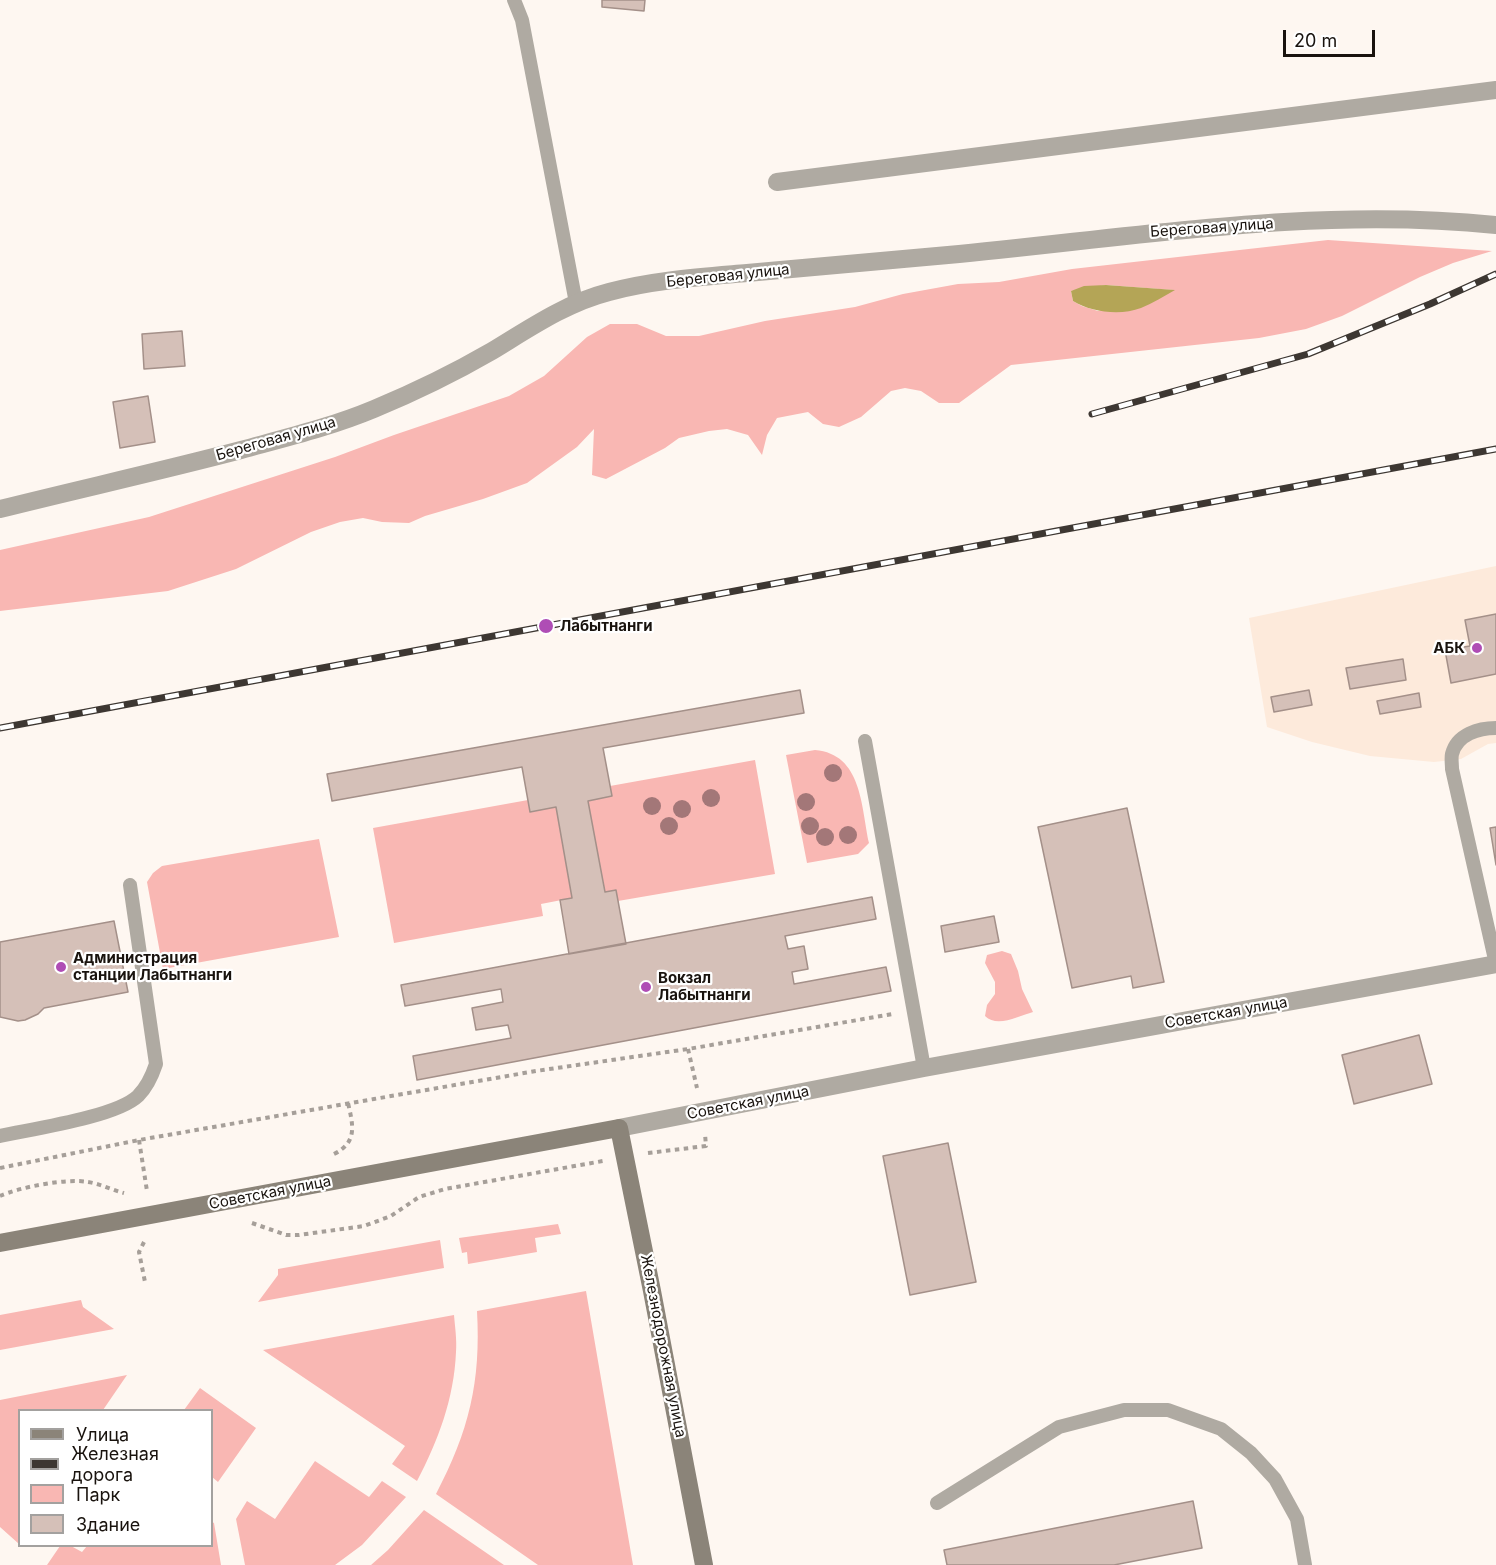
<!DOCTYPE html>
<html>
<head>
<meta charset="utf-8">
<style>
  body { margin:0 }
  #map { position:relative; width:1496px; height:1565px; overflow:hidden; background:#fef7f1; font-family:Inter,sans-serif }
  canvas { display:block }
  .legend { position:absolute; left:18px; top:1409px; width:195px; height:138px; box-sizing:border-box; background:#fff; border:2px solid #a3a19f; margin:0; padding:8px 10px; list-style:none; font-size:18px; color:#19130e }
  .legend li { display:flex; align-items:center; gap:12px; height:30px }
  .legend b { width:30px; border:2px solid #a3a19f }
  .scale { position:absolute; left:1283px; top:30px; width:92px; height:27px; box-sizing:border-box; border:3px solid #19130e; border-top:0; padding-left:8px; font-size:18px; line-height:21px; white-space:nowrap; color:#19130e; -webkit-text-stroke:4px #fff; paint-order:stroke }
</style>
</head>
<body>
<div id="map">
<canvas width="1496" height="1565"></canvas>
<ul class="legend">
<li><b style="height:8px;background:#8b8479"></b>Улица</li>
<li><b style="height:8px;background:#3d3732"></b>Железная дорога</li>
<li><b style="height:16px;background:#f9b7b3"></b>Парк</li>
<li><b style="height:16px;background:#d5c0b8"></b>Здание</li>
</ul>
<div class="scale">20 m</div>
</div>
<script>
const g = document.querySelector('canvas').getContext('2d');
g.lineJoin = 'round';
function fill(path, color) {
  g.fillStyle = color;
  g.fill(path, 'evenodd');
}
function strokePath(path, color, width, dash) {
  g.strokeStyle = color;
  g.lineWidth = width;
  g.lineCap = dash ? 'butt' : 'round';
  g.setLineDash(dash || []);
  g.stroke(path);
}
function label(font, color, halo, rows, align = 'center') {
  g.font = font + ' Inter,sans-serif';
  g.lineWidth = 4.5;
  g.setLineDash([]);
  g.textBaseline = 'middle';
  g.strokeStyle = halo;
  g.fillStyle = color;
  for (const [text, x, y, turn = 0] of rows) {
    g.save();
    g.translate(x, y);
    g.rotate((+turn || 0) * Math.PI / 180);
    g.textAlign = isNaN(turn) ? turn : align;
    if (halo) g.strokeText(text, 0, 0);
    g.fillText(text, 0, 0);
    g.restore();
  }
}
const built = new Path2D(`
  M1496,566V743L1488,744L1461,759L1434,762L1370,756L1312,742L1267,727L1249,618Z`);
const green = new Path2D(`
  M1328,240L1492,251L1453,263L1420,277L1342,316L1306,329L1259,338L1011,365L959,403H939L921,391L905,388L891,391L861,417L839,427L823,424L808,412L777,418L767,435L762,455L748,435L727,429L709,431L679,438L665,448L606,479L592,475L594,429L577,447L527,483L483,499L425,516L409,523L382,522L363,518L340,522L311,532L236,569L168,591L0,611V550L149,517L335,457L394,435L509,396L544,376L587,337L610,324H637L666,336H699L765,321L855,307L903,294L958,284L999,282L1072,269ZM1106,285L1173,290L1098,311L1082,306L1073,301L1071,291Z
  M815,750C862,754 861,806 869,843L858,854L807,863L786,755Z
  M755,760L775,874L618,901L616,890L605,892L588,801L612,796L610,786Z
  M528,800L530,812L556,807L572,898L541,904L543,916L394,943L373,828Z
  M319,839L339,937L163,969L147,882L153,873L162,866Z
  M1002,951L1011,954L1018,971L1022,989L1033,1012C1019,1016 997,1028 985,1016L987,1005L995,994V982L985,963L987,955Z
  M558,1224L561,1234L535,1238L537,1252L468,1264L467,1252L462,1253L459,1238Z
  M440,1240L444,1268L258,1302L278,1275V1269Z
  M586,1291L633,1565H538L436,1494C469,1431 481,1382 477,1311Z
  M81,1300L83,1307L114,1329L0,1350V1315Z
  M454,1315C455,1327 457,1340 456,1352C454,1399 438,1441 417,1481L392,1464L405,1446L263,1350Z
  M127,1375L103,1410H20L19,1544L0,1527V1400Z
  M200,1388L256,1428L218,1482L212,1477V1410H184Z
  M315,1461L369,1497L382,1481L406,1497L362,1545L335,1565H245L236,1519L247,1501L275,1519Z
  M424,1510L504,1565H371L388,1550Z
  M212,1522L214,1523L221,1565H47L60,1546H71L82,1552L87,1546H212Z`);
const water = new Path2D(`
  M1106,285L1175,290C1164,296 1153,303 1141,308C1120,316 1091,312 1073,301L1071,291L1084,286Z`);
const building = new Path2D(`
  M602,0H645L644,11L602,7Z
  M182,331L185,366L144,369L142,334Z
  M148,396L155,442L120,448L113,402Z
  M1496,614V674L1451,683L1445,650L1470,646L1465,620Z
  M1403,659L1406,680L1350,689L1346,668Z
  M800,690L804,713L603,748L612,796L588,801L605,892L616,890L626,944L569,954L560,900L572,898L556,807L530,812L522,767L332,801L327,774Z
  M1309,690L1312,705L1274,712L1271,697Z
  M1419,693L1421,707L1380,714L1377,701Z
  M1127,808L1164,982L1133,988L1131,976L1072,988L1038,827Z
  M1496,827V865L1490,828Z
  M872,897L876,919L785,936L788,949L804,946L808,969L792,972L794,984L886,967L891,991L417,1080L413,1056L511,1038L508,1025L476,1030L472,1008L503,1002L501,989L405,1006L401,985Z
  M994,916L999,942L945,952L941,926Z
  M114,921L128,992L44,1008L38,1014L25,1020L18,1021L0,1017V942Z
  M1419,1035L1432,1084L1354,1104L1342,1055Z
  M948,1143L976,1282L910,1295L883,1156Z
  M1193,1501L1202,1548L1114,1565H947L944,1550Z`);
const path = new Path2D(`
  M688,1049L697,1088
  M139,1140L147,1191
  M648,1153L706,1146L705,1134
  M334,1154C358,1142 353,1125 348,1103
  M0,1168L139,1140L374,1099L536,1071L688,1049L893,1014
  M0,1196C20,1187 67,1178 88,1182C101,1184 112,1190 124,1193
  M252,1223L286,1235H299L364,1226L391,1216L419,1197L445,1189L603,1161
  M144,1242L139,1252L145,1282`);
const lane = new Path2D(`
  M514,0L522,20L576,303
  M865,741L924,1068
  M1496,964L1452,769C1452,764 1451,758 1452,754C1457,734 1479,728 1496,728
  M0,1136C32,1129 116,1117 138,1096C147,1087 152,1076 156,1064L130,885
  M937,1503L1059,1427L1124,1410H1168L1221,1429L1251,1453L1275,1479L1297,1519L1305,1565`);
const street = new Path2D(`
  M777,182L1496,90
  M0,509C80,489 161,471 241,450C285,438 331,427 374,409C415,392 454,373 492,351C530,328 566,303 609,292C654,280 701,277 747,273C814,267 881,261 948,255C1131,238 1312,206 1496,225
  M619,1128L924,1068L1496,964`);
const secondary = new Path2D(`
  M0,1243L619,1128L652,1291L704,1565`);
const rail = new Path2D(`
  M1092,414L1308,354L1430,304L1496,274
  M0,728L1496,449`);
const trees = [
  [833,773],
  [711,798],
  [806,802],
  [652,806],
  [682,809],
  [669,826],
  [810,826],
  [848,835],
  [825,837]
];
const markers = [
  [546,626,8,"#af4db5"],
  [1477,648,6,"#af4db5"],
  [61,967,6,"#af4db5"],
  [646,987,6,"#af4db5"]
];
const streetNames = [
  ["Береговая улица",1212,228,-4],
  ["Береговая улица",728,276,-6],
  ["Береговая улица",276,439,-16],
  ["Советская улица",1226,1013,-10],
  ["Советская улица",748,1103,-11],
  ["Советская улица",270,1193,-11],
  ["Железнодорожная улица",663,1346,79]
];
const poiNames = [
  ["Лабытнанги",560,626],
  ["АБК",1465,648,"right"],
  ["Администрация",73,958],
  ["станции Лабытнанги",73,975],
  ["Вокзал",658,978],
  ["Лабытнанги",658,995]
];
fill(built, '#fdeadb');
fill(green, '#f9b7b3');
fill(water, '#b4a556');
fill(building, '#d5c0b8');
strokePath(building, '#a49089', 1.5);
strokePath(path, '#a69f99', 4, [4.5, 4.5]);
strokePath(lane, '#afaaa2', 14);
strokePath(street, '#afaaa2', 18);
strokePath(secondary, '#8b8479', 18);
strokePath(rail, '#3d3732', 7);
strokePath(rail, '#fff', 4.5, [14]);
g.fillStyle = '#a37778';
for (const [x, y] of trees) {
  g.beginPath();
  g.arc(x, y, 9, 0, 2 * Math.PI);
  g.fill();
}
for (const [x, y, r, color] of markers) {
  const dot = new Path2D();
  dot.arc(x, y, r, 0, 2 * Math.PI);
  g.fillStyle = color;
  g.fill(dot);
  strokePath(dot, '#fff', 2);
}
label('15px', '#19130e', '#fff', streetNames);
label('bold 15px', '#19130e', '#fff', poiNames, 'left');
</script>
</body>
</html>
